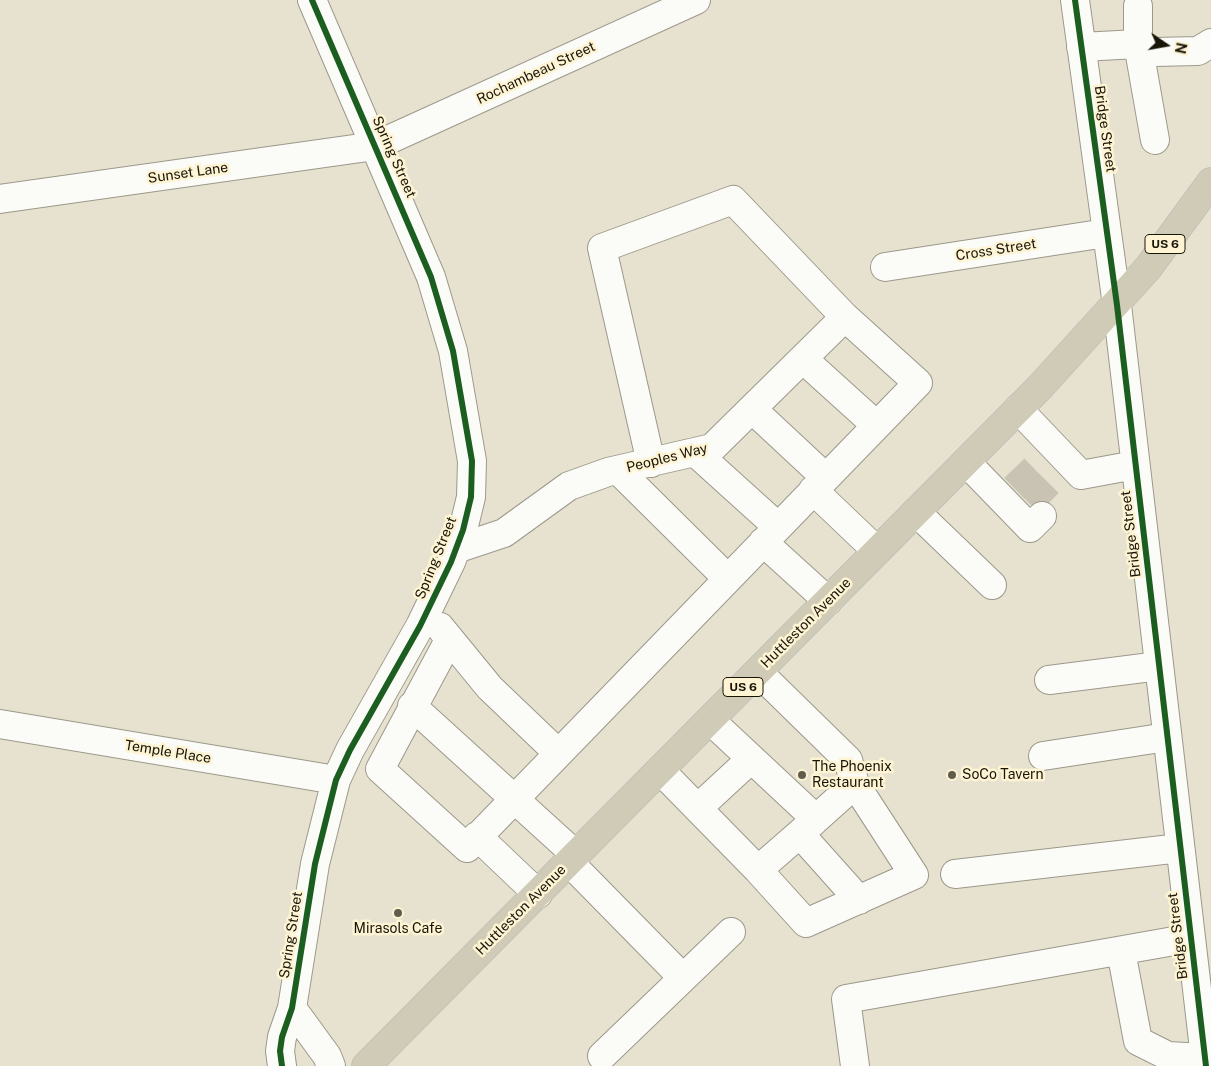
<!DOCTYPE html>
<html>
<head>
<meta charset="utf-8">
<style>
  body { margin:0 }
  #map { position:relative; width:1211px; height:1066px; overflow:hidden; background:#e7e2d0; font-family:"Public Sans",sans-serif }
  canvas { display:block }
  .north { position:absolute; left:1141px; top:20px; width:50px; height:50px; -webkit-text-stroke:4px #fef4d3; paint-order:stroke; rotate:102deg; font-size:14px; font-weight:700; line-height:20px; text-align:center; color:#181408 }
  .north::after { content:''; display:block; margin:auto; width:18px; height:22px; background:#181408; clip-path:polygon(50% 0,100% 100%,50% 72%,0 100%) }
</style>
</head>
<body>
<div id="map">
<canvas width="1211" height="1066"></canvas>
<div class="north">N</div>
</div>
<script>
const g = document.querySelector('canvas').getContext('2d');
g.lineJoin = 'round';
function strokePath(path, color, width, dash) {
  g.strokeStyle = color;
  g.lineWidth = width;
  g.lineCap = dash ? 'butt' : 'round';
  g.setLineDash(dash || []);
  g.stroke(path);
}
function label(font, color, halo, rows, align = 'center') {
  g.font = font + ' "Public Sans",sans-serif';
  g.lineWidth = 5;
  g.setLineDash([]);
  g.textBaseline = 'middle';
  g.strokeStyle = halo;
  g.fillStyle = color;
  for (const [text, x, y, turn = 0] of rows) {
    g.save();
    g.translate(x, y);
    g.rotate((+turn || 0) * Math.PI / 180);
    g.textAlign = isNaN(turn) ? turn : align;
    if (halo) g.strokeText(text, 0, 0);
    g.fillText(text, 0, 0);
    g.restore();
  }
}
const minorTunnel = new Path2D(`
  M1014,488L1040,463
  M1029,503L1055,477`);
const minor = new Path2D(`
  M1075,0L1117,305L1206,1066
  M1138,6V44L1154,52L1198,51L1211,43
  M1081,47L1138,44L1155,140
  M0,199L375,146L696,0
  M885,267L1106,233
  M803,359L876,425
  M752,409L826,478
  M1018,409L1081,475L1135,465
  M695,452L778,527
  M966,462L1030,528L1042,516
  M618,470L728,579
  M813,490L877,551
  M916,512L992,585
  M763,542L828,601
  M456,549L504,533L569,486L608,472L712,448L845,317
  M440,627L490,688L558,753
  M449,640L380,769L467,848L918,383L845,317L733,200L602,248L651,463
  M758,672L848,760L855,784
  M1049,680L1159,666
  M412,706L576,855
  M0,724L336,780
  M1043,756L1167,737
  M660,770L758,870L806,923L914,875L855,784L816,819L710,720
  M698,808L751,759
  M800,834L859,900
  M477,836L538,894
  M569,862L683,978
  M758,870L813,822
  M955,874L1180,848
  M1121,951L1138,1041L1168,1056L1205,1058
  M292,1008L327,1056L331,1066
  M602,1056L731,932
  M282,1066L280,1051L282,1037L292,1008L315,864L336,780L350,750L420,626L451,562L463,530L471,497L472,461L453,351L431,277L312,0
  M855,1066L846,999L1191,938`);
const highway = new Path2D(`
  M366,1066L1040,387L1148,268L1211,182`);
const cycleway = new Path2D(`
  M1075,0L1117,305L1206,1066
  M282,1066L280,1051L282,1037L292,1008L315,864L336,780L350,750L420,626L451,562L463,530L471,497L472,461L453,351L431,277L312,0`);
const markers = [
  [802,775,5,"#605c4e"],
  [952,775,5,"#605c4e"],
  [398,913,5,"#605c4e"]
];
const shields = [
  [1165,244,40],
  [743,687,40]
];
const shieldNames = [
  ["US 6",1165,244],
  ["US 6",743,687]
];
const streetNames = [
  ["Rochambeau Street",536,73,-25],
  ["Bridge Street",1105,129,82],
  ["Spring Street",394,157,66],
  ["Sunset Lane",188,173,-8],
  ["Cross Street",996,250,-9],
  ["Peoples Way",667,458,-14],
  ["Bridge Street",1131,534,-97],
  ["Spring Street",436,558,-68],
  ["Huttleston Avenue",806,623,-45],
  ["Temple Place",168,752,9],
  ["Huttleston Avenue",521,910,-45],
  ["Spring Street",291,935,-81],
  ["Bridge Street",1178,936,-97]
];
const poiNames = [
  ["The Phoenix",812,767],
  ["Restaurant",812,783],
  ["SoCo Tavern",962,775],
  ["Mirasols Cafe",398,929,"center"]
];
strokePath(minorTunnel, '#c8c3b2', 28, [28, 14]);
strokePath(minor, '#9c988a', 30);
strokePath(highway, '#c4c1b8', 30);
strokePath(minor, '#fbfbf8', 28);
strokePath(highway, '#cfcbb6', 28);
strokePath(cycleway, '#1b5e20', 6);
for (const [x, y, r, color] of markers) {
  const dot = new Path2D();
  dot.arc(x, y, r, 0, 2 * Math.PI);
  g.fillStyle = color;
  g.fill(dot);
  strokePath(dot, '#fef4d3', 2);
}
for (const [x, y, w] of shields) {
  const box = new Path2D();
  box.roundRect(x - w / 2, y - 9.5, w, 19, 4);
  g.fillStyle = '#fef4d3';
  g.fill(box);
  strokePath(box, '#181408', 1);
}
label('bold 12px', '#181408', null, shieldNames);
label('14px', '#181408', '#fef4d3', streetNames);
label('14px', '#181408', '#fef4d3', poiNames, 'left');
</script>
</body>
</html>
